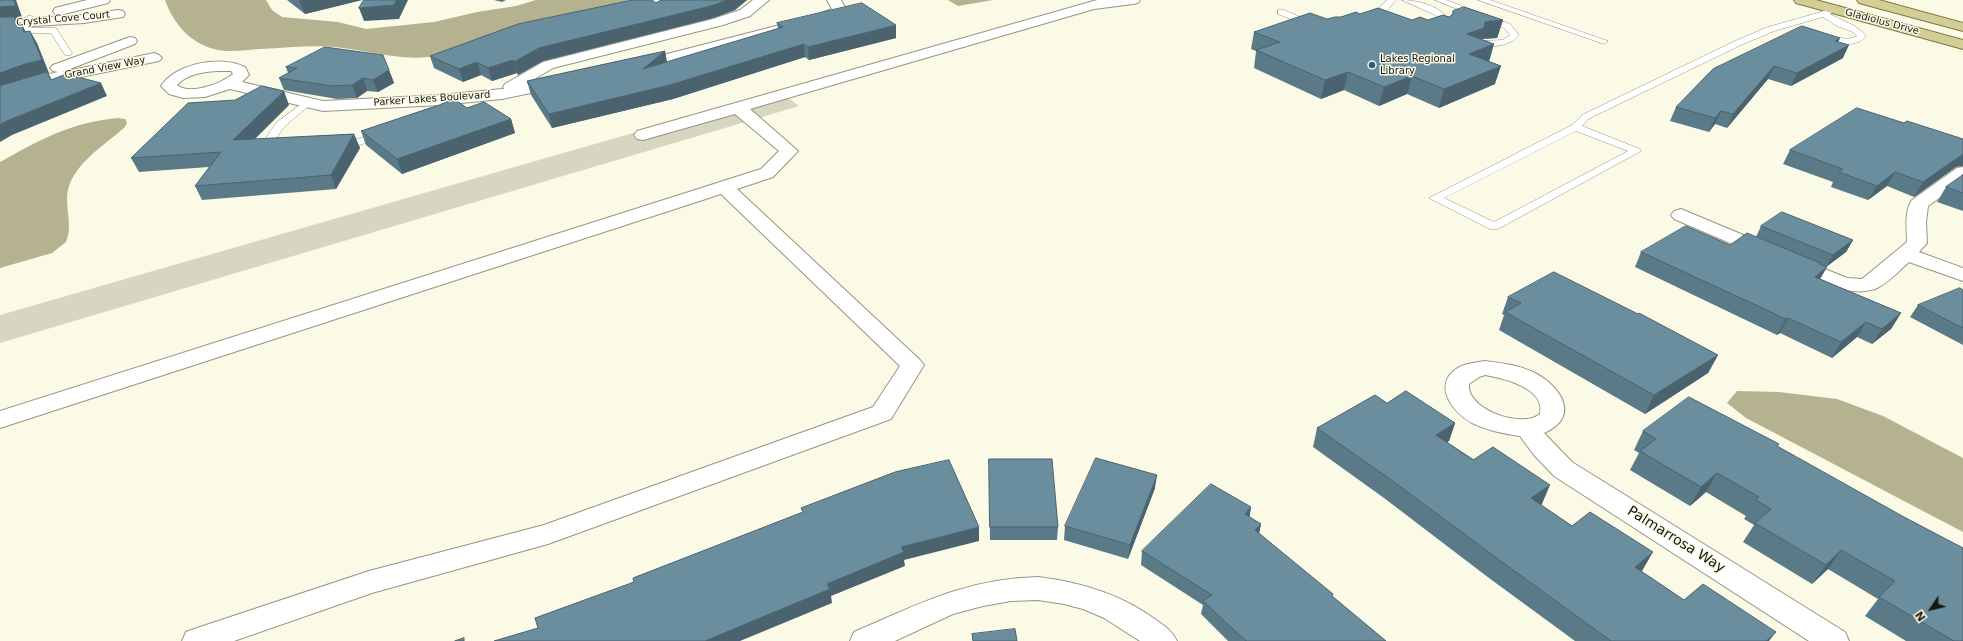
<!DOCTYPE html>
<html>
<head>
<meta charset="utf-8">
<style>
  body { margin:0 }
  #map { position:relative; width:1963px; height:641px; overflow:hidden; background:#fbfae6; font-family:"DejaVu Sans",sans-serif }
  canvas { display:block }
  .north { position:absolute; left:1911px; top:589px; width:40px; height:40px; -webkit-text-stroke:3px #fbfae6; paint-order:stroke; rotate:235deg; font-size:11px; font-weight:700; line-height:16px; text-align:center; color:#181811 }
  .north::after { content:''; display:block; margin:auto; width:14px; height:18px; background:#181811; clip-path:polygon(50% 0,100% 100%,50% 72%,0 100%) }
</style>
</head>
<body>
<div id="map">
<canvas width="1963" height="641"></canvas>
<div class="north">N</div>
</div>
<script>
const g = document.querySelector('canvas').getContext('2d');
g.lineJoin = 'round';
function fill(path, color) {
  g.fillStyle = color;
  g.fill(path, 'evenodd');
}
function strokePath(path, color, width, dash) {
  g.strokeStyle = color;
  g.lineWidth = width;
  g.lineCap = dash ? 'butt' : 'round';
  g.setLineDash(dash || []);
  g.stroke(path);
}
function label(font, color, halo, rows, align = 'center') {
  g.font = font + ' "DejaVu Sans",sans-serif';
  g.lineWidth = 3;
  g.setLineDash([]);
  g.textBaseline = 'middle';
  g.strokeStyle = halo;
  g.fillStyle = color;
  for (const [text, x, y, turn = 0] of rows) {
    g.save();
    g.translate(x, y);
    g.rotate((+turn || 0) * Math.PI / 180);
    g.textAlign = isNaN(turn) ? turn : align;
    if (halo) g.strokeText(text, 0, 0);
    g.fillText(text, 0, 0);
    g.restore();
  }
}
const green = new Path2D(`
  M779,91L799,106L0,343V315Z`);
const water = new Path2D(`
  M165,0H266L272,10L282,17L338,22L366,29L434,22L477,12L516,6L536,0H639L435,56C402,62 368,50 335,47C310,45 285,48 260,49C246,50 228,53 214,49C190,43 173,23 165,0Z
  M948,0H993L958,6Z
  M118,118L125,119L127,123L125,127C104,146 67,167 67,199C67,214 72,228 66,242L52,253L0,268V162C40,140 71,122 118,118Z
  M1737,391L1779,392L1837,399L1883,416L1963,458V532L1746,418L1727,403Z`);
const lane = new Path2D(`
  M1387,0H1396C1389,8 1378,23 1366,21V17L1373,14Z
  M1402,0C1415,0 1437,5 1446,16L1445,26L1448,30L1444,33L1441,32L1437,26L1438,17L1435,15Z
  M1435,0H1446L1510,24L1519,35C1511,46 1493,48 1480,45V41L1503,40L1510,35L1504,28Z
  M1478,0H1490L1608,41L1604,44L1601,43Z
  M1833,7L1837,9L1830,14C1842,21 1858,25 1866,36C1855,50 1833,42 1819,38V34L1822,33C1833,36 1847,42 1857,36L1853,32L1837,26L1823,17L1774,31L1741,45L1588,119L1582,126L1640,149L1641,151L1498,229H1490L1429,198L1572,125L1582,115L1735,41L1768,27L1821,12ZM1576,131L1628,151L1494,222L1444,198Z
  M1278,10H1284L1316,24L1315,26H1309L1278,14Z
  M28,16H31L35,18L31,28H56L72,53L71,55H65L51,33H23L22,31Z
  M308,99L311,100L313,102L311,104L285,126L274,141L286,146L285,148L281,149L264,144L263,142L277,122Z
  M381,132L386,135L385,137C374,140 343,153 335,144L336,142L354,140Z`);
const street = new Path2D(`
  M87,0H110L108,3L60,15L55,14L53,11L55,8Z
  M753,0H769L750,16L723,25L553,68L526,84L558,78L564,80L566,83L564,86L502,99L441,105L323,111L230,89L205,97L183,98L169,94L161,86C176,63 221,55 245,67L249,75L242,82L323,101L441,95L502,89H504L503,87L505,84L543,62L713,19L740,10ZM217,71H231L233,74C222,83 190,96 177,85C187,74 203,72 217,71Z
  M827,0H841L847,11L845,14L821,23L642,69H632L629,66L632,63L811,17L832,9Z
  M1097,0H1140L1138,3L1133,4L1094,9L750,109L798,151L773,177L737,189L920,360L924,365L891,419L548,544L372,593L234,641H182L186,632L197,628L369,571L544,525L873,407L900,366L721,194L0,428V411L761,169L779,151L735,114L643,140L637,139L634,135L637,131Z
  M118,10L123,11L125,14L123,17L84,23L0,28V20L84,15Z
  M130,37L135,38L137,41L135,44L62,72L154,53L159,55L162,58L159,61L42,85L0,100V90L32,78L58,72L53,71L50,68L53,65Z
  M1963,167V181L1928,206L1926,222L1927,243L1919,252L1963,268V281L1909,262C1899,271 1887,284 1875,289C1868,291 1860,292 1853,291C1838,290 1793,275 1785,263L1788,259L1795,257L1847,278L1862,279L1907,242C1907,228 1904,211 1912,200L1957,168Z
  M1681,209L1772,247L1775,251L1772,255L1765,257L1758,255L1674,219L1671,215L1674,211Z
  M1485,361C1501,363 1518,365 1533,372C1560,385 1582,417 1544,433L1572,462L1845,632L1849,641H1809L1554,476L1534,455L1520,436C1504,434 1487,430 1472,423C1449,410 1430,379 1464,365C1471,363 1478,362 1485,361ZM1485,375C1503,378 1546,388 1540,414C1523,429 1466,410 1469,384L1479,377Z
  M1038,577C1080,582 1121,594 1156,620C1165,626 1172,631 1177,641H1140L1104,618L1083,609L1064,604L1038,600L1011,601L983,606L953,614L895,641H850L854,632C919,604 965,579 1038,577Z`);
const primary = new Path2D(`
  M1794,0H1816L1963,40V49L1796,3Z
  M1857,0H1879L1963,23V31L1859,3Z`);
const wall = new Path2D(`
  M287,0H362L305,14Z
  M494,0H506L502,2Z
  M661,0H747L735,10L713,18L543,61L518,75L517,73L492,81L481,75L463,82L434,68L430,56L656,3Z
  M1453,11L1503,20L1497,38L1481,39L1489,62L1495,84L1439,108L1407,94L1379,106L1344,90L1321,99L1254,68L1256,51L1251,49L1254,32L1360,14L1412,20H1428L1449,17L1452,15Z
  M777,23L896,38L809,60L805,57L673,99L552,128L531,95L527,81L665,51L667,62L778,29Z
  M1840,38L1838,42L1843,58L1791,86L1768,79L1727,128L1715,124L1709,132L1670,121L1676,107Z
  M286,67L389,70L394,83L378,92L367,91L357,98L337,99L284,90L279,78L288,73Z
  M289,105L255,139L354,134L360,148L336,189L202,200L195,186L209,167L139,172L131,158Z
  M467,108L511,119L515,133L402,174L366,145L361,131Z
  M1904,123L1956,167L1914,197L1887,186L1868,200L1831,187L1833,182L1783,164L1790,150Z
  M1963,175V211L1937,202L1946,187Z
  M1761,226L1853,240L1846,252L1826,267H1827L1820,279L1901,313L1891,329L1872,344L1857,337L1832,358L1780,333L1777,335L1635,267L1641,252L1730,245L1756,237Z
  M1963,290V345L1910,317L1918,305Z
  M1508,297L1718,355L1708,373L1645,414L1499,330L1504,315L1502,314Z
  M1387,403L1455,423L1449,441L1447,442L1542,504L1541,505L1572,526L1642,571H1641L1684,600L1769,641H1575L1489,578L1384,498L1313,447L1317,428Z
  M1643,431L1777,447L1963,641H1906L1865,616L1878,599L1828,569L1812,584L1743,542L1754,525L1744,519L1746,516L1706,492L1690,506L1630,470L1639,453L1634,450Z
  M989,472L1058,527L1057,540H990Z
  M1155,488L1128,559L1064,540L1065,526Z
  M1251,507L1249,517L1261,524L1259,533L1333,597L1386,641H1228L1201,614L1203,605L1141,565L1142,551Z`);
const shadedWall = new Path2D(`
  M14,0H16L22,17L16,18L22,28L0,19V7Z
  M303,0H362L305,14L299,1Z
  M397,0H408L399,19L364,21L359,8Z
  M728,0H747L735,10L713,18L543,61L518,75L514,62L539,48Z
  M1503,20L1497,38L1480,39L1467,34L1485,22Z
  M21,23L27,34L24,32Z
  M896,25V38L809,60L808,47Z
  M30,31L37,43L49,73H48L54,84L0,88V73Z
  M1840,38L1834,50L1835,41Z
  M804,44L805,57L673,99L552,128L549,114Z
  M1494,44L1489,62L1469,54Z
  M1849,45L1843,58L1791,86L1797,73Z
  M665,51L667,64L643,69Z
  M513,60L517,73L492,81L488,68Z
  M477,62L481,75L463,82L459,69Z
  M1501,66L1495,84L1439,108L1444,89Z
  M1774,66L1768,79L1727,128L1733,114Z
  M389,70L394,83L378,92L373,80Z
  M1348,72L1344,90L1321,99L1325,80Z
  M1412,76L1407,94L1379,106L1384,87Z
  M363,78L367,91L357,98L352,85Z
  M101,83L107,96L12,135L0,142V125L4,122Z
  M284,91L289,105L239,154L233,140Z
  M1721,111L1715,124L1709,132L1715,118Z
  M511,119L515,133L402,174L397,159Z
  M354,134L360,148L336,189L331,175Z
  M1963,154V166L1956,167L1914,197L1923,182Z
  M1895,172L1887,186L1868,200L1877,186Z
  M1853,240L1846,252L1826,267L1833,255Z
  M1827,267L1818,282L1815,277Z
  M1901,313L1891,329L1872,344L1882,329Z
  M1788,318L1780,333L1777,335L1786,319Z
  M1866,322L1857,337L1832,358L1841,342Z
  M1718,355L1708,373L1645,414L1654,395Z
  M1455,423L1449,441L1430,453L1436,435Z
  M1717,473L1706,492L1690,506L1701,487Z
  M1157,475L1155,488L1128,559L1130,545Z
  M1550,485L1542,504L1523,517L1531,498Z
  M1251,507L1249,521L1245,514Z
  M1261,524L1258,538L1255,530Z
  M979,527V541L904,560L905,566L831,596L832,603L740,641H705L901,547Z
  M1841,550L1828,569L1812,584L1826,565Z
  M1653,552L1642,571L1625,586L1635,567Z
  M1776,632L1769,641H1766Z`);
const building = new Path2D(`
  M0,0H14L16,6L0,7Z
  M364,0H397L394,5L359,8Z
  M633,0H652L656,3L661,0H728L711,6L539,48L514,62L513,60L488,68L477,62L459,69L430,56L518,24Z
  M862,3L896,25L808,47L804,44L670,85L549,114L527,81L665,51L643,69L783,27L777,23Z
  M1464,7L1503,20L1485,22L1484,28L1467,34L1494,44L1469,54L1501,66L1444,89L1412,76L1384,87L1348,72L1325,80L1256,50L1280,42L1254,32L1310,13L1327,19L1335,17H1341L1356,12L1360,14L1378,8L1412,20L1420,17L1428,20L1443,15L1449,17L1453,14V11Z
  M0,17H15V22L21,23L24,32L30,31L42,60L25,64L0,73Z
  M1802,26L1840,38L1835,41L1849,45L1797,73L1774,66L1733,114L1721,111L1715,118L1676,107L1713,69Z
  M325,47L383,55L389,70L373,80L363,78L352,85L332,86L279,78L297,68L286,67Z
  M47,72L51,80L66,74L101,83L4,122L0,125V86Z
  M262,86L284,91L233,140L354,134L331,175L195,186L221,152L131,158L188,103L235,100Z
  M454,99L467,108L484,102L511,119L397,159L361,131L439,105Z
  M1857,108L1904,123L1907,121L1963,139V154L1923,182L1895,172L1877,186L1839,172L1843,169L1790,150Z
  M1963,175V193L1946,187Z
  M1782,212L1853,240L1833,255L1761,226Z
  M1686,226L1730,245L1747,233L1820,263L1819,264L1827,267L1815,277L1901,313L1882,329L1866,322L1841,342L1788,318L1786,319L1641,252Z
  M1554,272L1638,314L1639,313L1718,355L1654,395L1505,312L1521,303L1508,297Z
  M1960,288L1963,290V328L1918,305Z
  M1406,391L1455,423L1436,435L1473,460L1493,447L1550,485L1531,498L1572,526L1590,512L1653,552L1635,567L1684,600L1703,584L1776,632L1766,641H1611L1498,559L1390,479L1317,428L1375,395L1387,403Z
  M1689,397L1779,444L1777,446L1904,517L1963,548V641H1954L1879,597L1895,581L1841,550L1826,565L1755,523L1771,509L1756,500L1759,497L1717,473L1701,487L1640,451L1656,439L1643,431Z
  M1096,458L1157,475L1130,545L1065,526Z
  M989,459H1052L1058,527H990Z
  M949,460L979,527L901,547L904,552L827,584L830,589L705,641H494L538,628L535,618L634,582L633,578L803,512L801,508L895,472Z
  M1211,484L1251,507L1245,514L1261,524L1255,530L1333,594L1332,596L1386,641H1246L1203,601L1212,595L1142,551Z
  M1015,629L1017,641H973L972,634Z
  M464,638V641H455Z`);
const markers = [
  [1372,65,4,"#28637b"]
];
const farStreetnames = [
  ["Crystal Cove Court",63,19,-5],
  ["Gladiolus Drive",1882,22,15],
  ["Grand View Way",105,68,-11],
  ["Parker Lakes Boulevard",432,99,-4]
];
const farPoinames = [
  ["Lakes Regional",1380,59],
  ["Library",1380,71]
];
const nearStreetnames = [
  ["Palmarrosa Way",1676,540,32]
];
fill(green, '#d7d6c0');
fill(water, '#b4b28f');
strokePath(lane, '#969583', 1);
strokePath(street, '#969583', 2);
strokePath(primary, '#7e793d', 2);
fill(lane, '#fff');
fill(street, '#fff');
fill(primary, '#d3ce98');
fill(wall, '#5b7a88');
fill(shadedWall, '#4a636f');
fill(building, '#6a8e9e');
strokePath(building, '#4a636f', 1);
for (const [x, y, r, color] of markers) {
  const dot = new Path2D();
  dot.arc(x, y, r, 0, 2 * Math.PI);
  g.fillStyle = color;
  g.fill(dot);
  strokePath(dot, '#fbfae6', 1.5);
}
label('10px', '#181811', '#fbfae6', farStreetnames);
label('10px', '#181811', '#fbfae6', farPoinames, 'left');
label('14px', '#181811', '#fbfae6', nearStreetnames);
</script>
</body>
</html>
